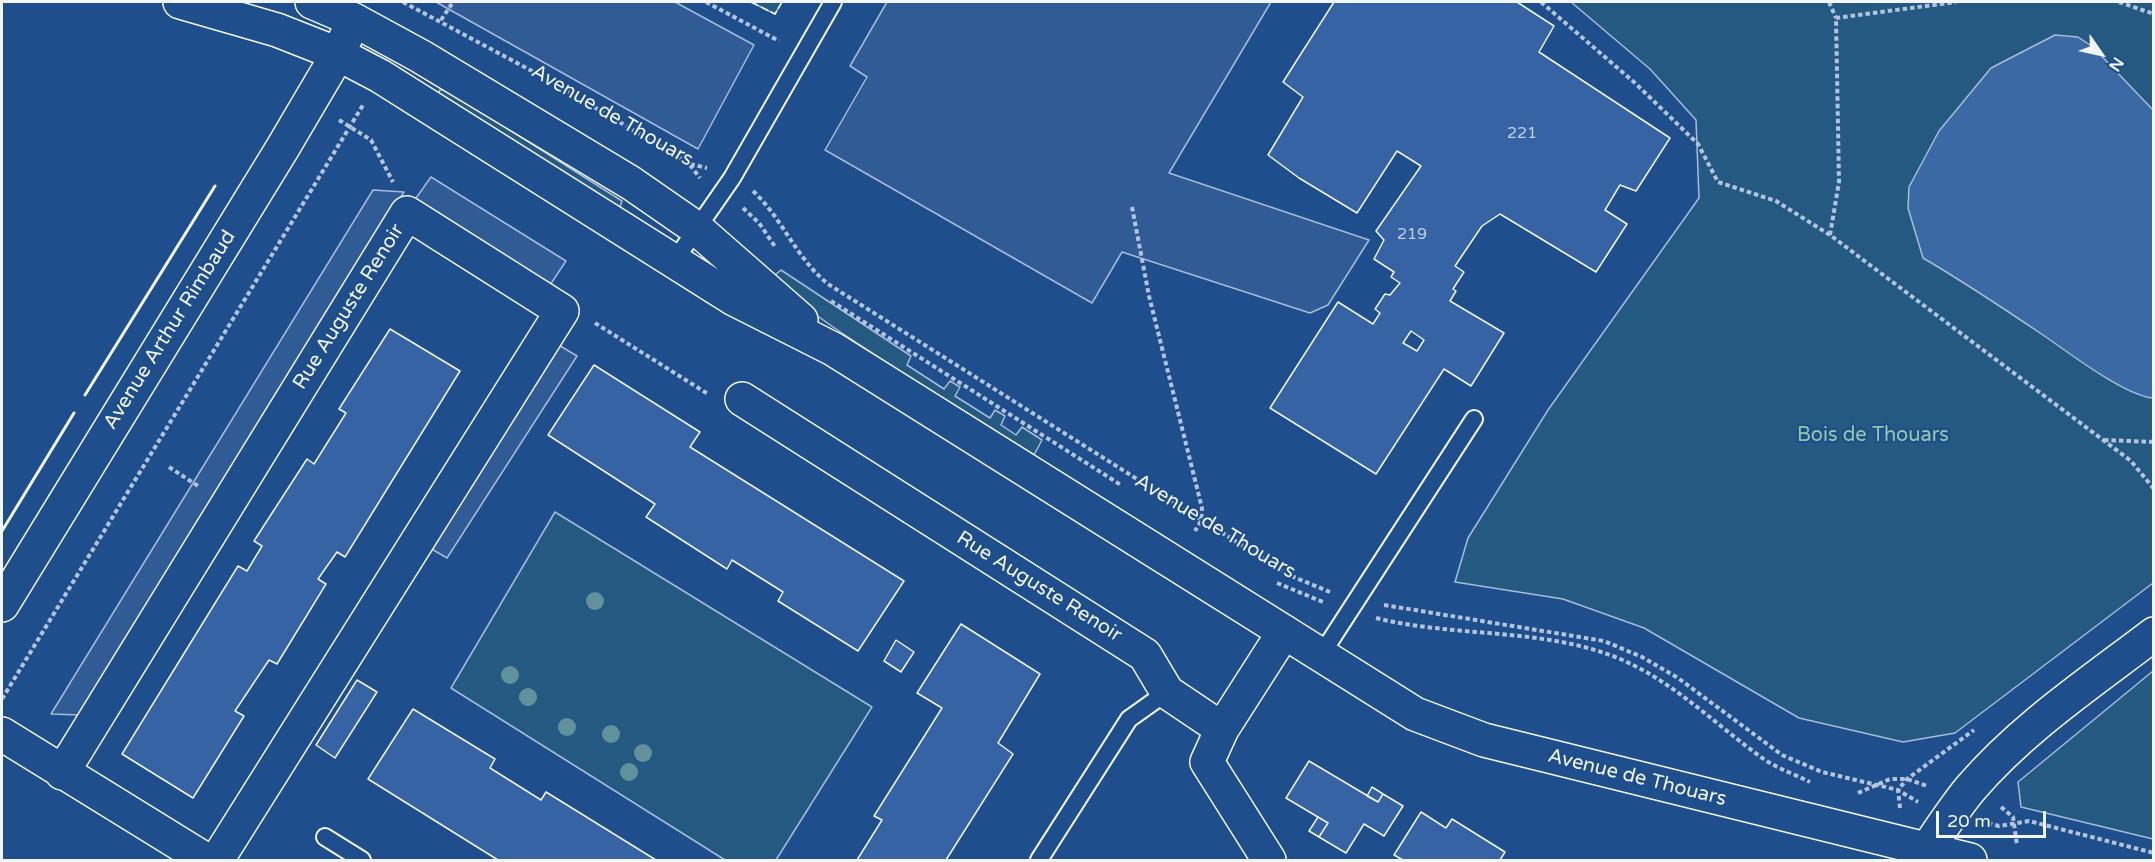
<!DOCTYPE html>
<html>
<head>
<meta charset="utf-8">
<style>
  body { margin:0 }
  #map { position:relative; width:2155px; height:862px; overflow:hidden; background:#1f4e8c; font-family:"Varela Round",sans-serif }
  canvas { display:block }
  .frame { position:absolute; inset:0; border:3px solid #f2f6ff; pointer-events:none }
  .north { position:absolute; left:2071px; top:24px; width:60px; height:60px; -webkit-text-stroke:4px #1f4e8c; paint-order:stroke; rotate:124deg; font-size:16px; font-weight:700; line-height:24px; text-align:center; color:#f2f6ff }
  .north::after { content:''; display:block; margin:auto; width:21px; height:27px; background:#f2f6ff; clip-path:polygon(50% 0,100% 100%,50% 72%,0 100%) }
  .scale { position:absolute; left:1936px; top:811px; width:110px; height:27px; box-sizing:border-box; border:3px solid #f2f6ff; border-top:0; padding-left:8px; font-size:18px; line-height:21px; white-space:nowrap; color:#f2f6ff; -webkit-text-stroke:4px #1f4e8c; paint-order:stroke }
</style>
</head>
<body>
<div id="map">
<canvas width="2155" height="862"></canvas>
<div class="frame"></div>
<div class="north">N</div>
<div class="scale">20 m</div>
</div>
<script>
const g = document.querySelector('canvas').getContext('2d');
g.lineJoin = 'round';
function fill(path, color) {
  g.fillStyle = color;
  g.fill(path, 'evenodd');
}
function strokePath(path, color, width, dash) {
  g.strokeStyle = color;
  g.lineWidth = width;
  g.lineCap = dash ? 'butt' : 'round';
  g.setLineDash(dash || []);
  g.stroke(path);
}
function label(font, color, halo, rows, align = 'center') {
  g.font = font + ' "Varela Round",sans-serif';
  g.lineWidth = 4.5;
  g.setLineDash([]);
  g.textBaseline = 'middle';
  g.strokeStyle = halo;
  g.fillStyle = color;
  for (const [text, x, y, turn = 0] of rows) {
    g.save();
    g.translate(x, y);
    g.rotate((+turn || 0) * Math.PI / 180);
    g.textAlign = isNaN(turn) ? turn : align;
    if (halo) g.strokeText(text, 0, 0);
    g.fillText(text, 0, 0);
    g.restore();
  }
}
const green = new Path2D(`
  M751,2H782L775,14Z
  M1571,2H2153V583L1955,733L1903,742L1799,718L1644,628L1563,599L1455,582L1468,538L1548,410L1699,198L1696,120L1650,69Z
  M445,89L622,201L619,210L437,95L440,90Z
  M781,270L911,356L907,365L944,389L950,381L960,387L955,396L990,418L995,410L1005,416L1001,425L1016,435L1022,427L1042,440L1034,455C944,398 852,345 769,280Z
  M555,512L872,707L776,860H725L451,688Z
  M2153,671V839L2021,807L2018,782Z`);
const parking = new Path2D(`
  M436,2H675L754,45L698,149Z
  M887,2H1271L1169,173L1369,240L1328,305L1310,313L1122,252L1092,303L825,150L867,77L850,66Z
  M431,177L566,261L550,285L414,201Z
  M373,190L404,192L80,715L51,714Z
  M552,341L577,356L447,558L423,544Z`);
const water = new Path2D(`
  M2055,35L2078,37L2093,47L2153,110V398C2125,396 2068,352 2043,335C2003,308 1964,282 1923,258L1908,208L1909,187L1939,131L1991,68Z`);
const building = new Path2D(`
  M1334,2H1517L1554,26L1539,52L1670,138L1636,191L1620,185L1605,210L1627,224L1596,272L1500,214L1482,226L1455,266L1464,272L1453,289L1456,291L1450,301L1504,333L1471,386L1444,369L1376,474L1270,408L1338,302L1373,324L1380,313L1375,309L1385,294L1390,295L1400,283L1391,277L1394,272L1374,259L1384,240L1376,231L1421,166L1397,151L1357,213L1299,178L1268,155L1303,97L1283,82ZM1411,331L1424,340L1417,351L1403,343Z
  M390,329L460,371L345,557L337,552L318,579L326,584L277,664L269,660L235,711L244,716L193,798L122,754L238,566L247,571L262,546L254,541L307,459L314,464L346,413L339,409Z
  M594,365L700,432L690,447L904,581L858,651L778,601L783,592L732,560L727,569L646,517L655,504L548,435Z
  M961,624L1040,674L998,743L1013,754L946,860H857L882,820L874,816L942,708L917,693Z
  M896,640L914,652L901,672L884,661Z
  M357,680L377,692L335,758L316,745Z
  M413,709L495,759L490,768L541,800L546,792L656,860H498L368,779Z
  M1309,761L1378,802L1383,794L1403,806L1384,836L1364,824L1346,853L1319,837L1328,823L1286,798Z
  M1372,787L1383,794L1378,802L1367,796Z
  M1421,812L1446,828L1452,819L1505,852L1500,860H1403L1394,855Z
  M1318,817L1328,823L1319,837L1309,831Z`);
const path = new Path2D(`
  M403,2L547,79L690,164L707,168
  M706,2L779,41
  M1541,2L1635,83L1698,144L1718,182L1776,201L1830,235L2131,461L2154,489
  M1829,2L1836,18
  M2119,2L2154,14
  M441,20L453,2
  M339,120L371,140L393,182
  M690,165L700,178
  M753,191C783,219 795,257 828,284L1289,575L1330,592
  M1132,207L1149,296L1202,508L1201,521L1195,531
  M743,208L759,223L776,248
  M1830,235L1839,182L1836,18L1956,2
  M831,301L1121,485
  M595,323L708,394
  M2104,440L2154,442
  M169,467L198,486
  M1277,583L1323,602
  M1384,605L1604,641L1642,657L1678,678L1782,755L1822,772L1898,790L1918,802
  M1376,618C1452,637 1536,628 1610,655C1670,677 1714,724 1765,760C1779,769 1796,775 1810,782
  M2,699L363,105
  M1858,793L1890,779H1907L1927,786
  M2001,807L2013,817L2017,845
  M1900,808L1898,790L1907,779L1974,730
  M1988,823L1999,826L2029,821L2154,853`);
const service = new Path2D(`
  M675,260L732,178L833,2
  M1321,655L1474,419
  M325,837L362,860
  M1039,860L1129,719L1167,692`);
const minor = new Path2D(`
  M742,399L1145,655L1167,692L1222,729L1284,632
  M1222,729L1207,762L1269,860
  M2,734L206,860
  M62,773L407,213L562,311L217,860
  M1920,860C1936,836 1952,811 1970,789C2022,728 2091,682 2154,634`);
const tertiary = new Path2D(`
  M180,2L277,30L338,54L380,76L734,299L833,349L1415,714L1484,740L1970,860
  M312,2L354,20L420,56L631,183L696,228L801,320
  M2,605L282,149L338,54L354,20`);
const fence = new Path2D(`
  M751,2L775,14L782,2`);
const wall = new Path2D(`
  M85,395L215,186
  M2,531L74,413`);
const trees = [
  [595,601],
  [510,675],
  [528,697],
  [567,727],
  [611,734],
  [643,753],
  [629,772]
];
const numberNames = [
  ["221",1522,134],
  ["219",1412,235]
];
const streetNames = [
  ["Avenue de Thouars",612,116,30],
  ["Rue Auguste Renoir",349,307,-58],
  ["Avenue Arthur Rimbaud",170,330,-58],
  ["Avenue de Thouars",1215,527,31],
  ["Rue Auguste Renoir",1039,587,32],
  ["Avenue de Thouars",1637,778,14]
];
const parkNames = [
  ["Bois de Thouars",1873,436]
];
fill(green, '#245a82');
strokePath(green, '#a8bbd7', 1.5);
fill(parking, '#305b95');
strokePath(parking, '#a8bbd7', 1.5);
fill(water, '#3b69a3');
strokePath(water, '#a8bbd7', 1.5);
fill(building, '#3563a3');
strokePath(building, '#f2f6ff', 1.5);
strokePath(service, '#f2f6ff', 20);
strokePath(minor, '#f2f6ff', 36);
strokePath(tertiary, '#f2f6ff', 36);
strokePath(path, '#b3c4dc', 4, [4.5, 3]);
strokePath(service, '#1f4e8c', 16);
strokePath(minor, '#1f4e8c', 33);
strokePath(tertiary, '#1f4e8c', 33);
strokePath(fence, '#f2f6ff', 1.5, [8, 3]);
strokePath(wall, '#f2f6ff', 3);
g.fillStyle = '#61919a';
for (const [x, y] of trees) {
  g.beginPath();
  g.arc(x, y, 9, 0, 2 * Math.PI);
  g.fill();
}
label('16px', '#c3d1e8', null, numberNames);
label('20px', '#f2f6ff', '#1f4e8c', streetNames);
label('20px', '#97c8a6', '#1f4e8c', parkNames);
</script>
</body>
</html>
